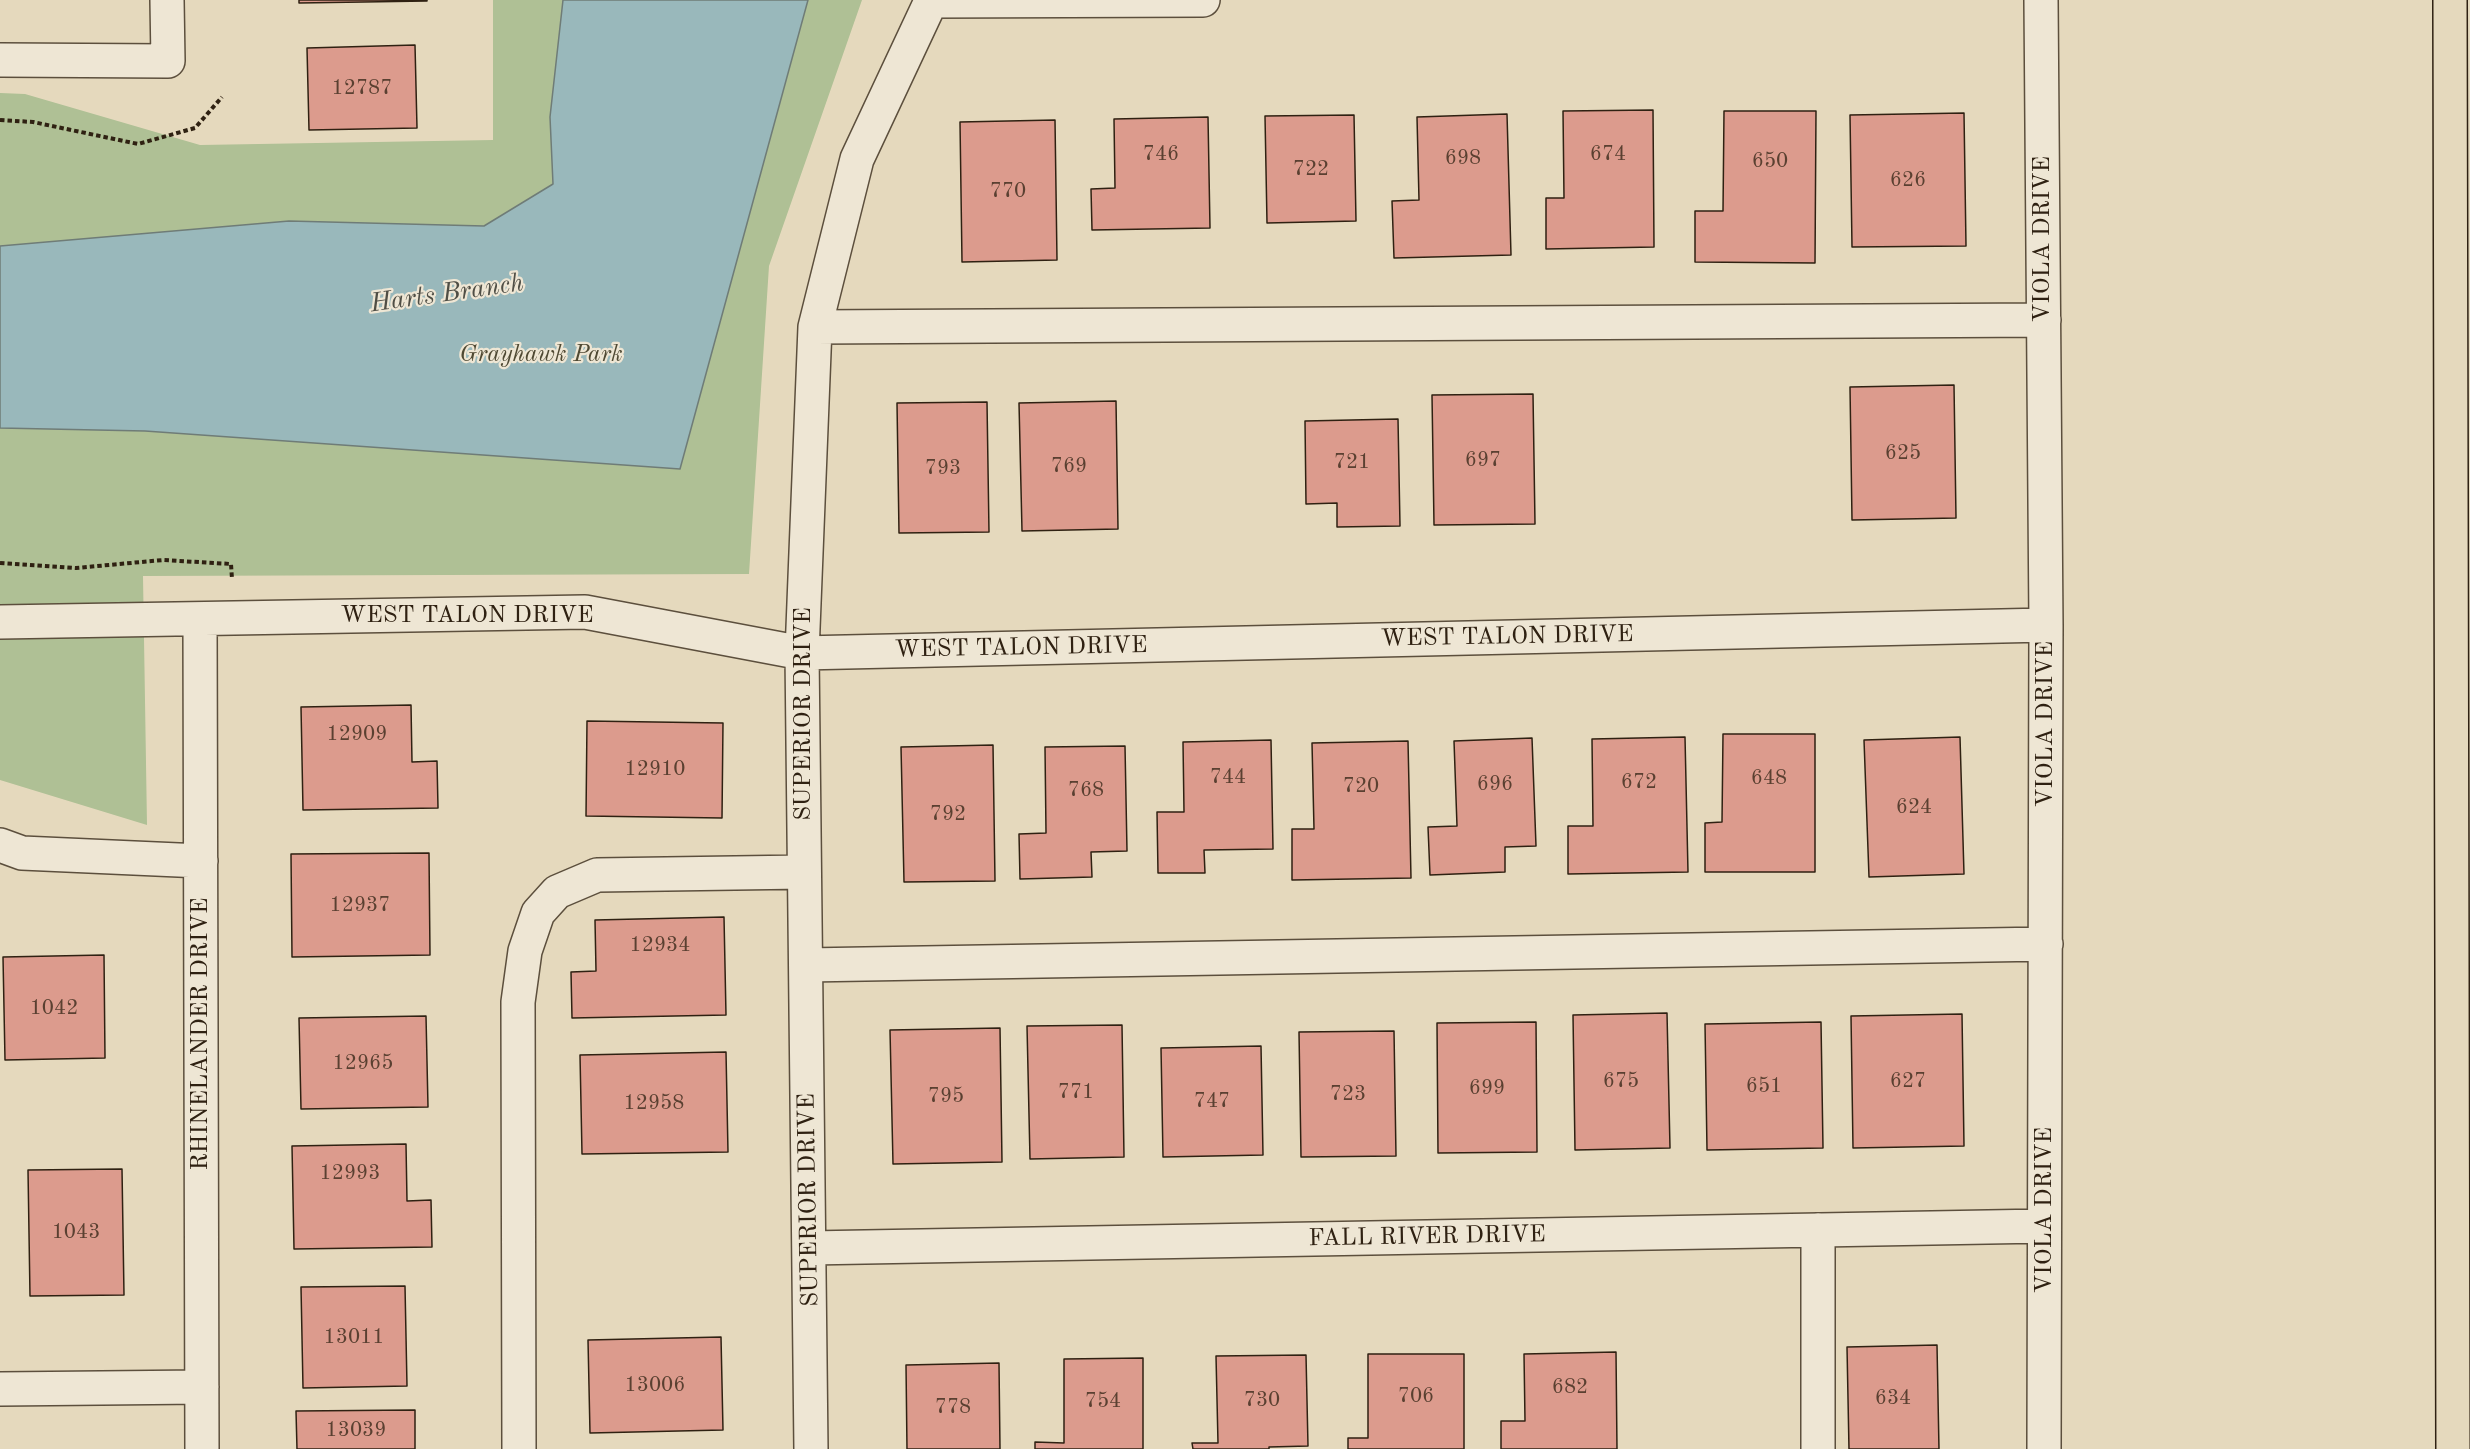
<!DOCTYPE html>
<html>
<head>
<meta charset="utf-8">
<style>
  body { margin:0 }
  canvas { display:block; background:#e5d9bd }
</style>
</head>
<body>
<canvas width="2470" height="1449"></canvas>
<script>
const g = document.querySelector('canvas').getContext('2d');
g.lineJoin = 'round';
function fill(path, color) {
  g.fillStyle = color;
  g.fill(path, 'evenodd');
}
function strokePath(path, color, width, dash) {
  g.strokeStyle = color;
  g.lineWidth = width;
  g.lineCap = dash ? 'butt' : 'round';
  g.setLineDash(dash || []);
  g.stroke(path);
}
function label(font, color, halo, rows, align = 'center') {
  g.font = font + ' "Old Standard TT",serif';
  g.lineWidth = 4.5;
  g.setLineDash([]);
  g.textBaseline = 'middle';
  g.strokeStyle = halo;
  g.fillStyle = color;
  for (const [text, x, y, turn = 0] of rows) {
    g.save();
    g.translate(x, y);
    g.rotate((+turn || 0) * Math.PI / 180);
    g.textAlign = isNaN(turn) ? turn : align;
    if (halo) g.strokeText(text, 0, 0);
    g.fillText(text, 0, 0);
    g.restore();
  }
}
const green = new Path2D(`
  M493,0H862L769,266L749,574L143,576L147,825L0,780V93L25,94L200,145L493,140Z`);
const water = new Path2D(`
  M563,0H808L680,469L145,431L0,428V246L289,221L484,226L553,184L550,117Z`);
const building = new Path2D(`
  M299,0H427V1L299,3Z
  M415,45L417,128L309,130L307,48Z
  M1653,110L1654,247L1546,249V198H1564L1563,111Z
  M1724,111H1816L1815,263L1695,262V211H1723Z
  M1964,113L1966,246L1852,247L1850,115Z
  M1507,114L1511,255L1394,258L1392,201L1419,200L1417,117Z
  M1354,115L1356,221L1267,223L1265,116Z
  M1208,117L1210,228L1092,230L1091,189L1115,188L1114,119Z
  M1055,120L1057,260L962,262L960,122Z
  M1954,385L1956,518L1852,520L1850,387Z
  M1533,394L1535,524L1434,525L1432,395Z
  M1116,401L1118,529L1022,531L1019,403Z
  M987,402L989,532L899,533L897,403Z
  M1398,419L1400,526L1337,527V503L1306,504L1305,421Z
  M411,705L412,762L437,761L438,808L303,810L301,707Z
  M587,721L723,723L722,818L586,816Z
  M1723,734H1815V872H1705V823L1722,822Z
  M1685,737L1688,872L1568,874V826H1593L1592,739Z
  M1960,737L1964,874L1869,877L1864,740Z
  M1532,738L1536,846L1505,847V872L1430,875L1428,827L1457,826L1454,741Z
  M1271,740L1273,849L1204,850L1205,873H1158L1157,812H1184L1183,742Z
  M1408,741L1411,878L1292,880V829H1314L1312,743Z
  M993,745L995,881L904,882L901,747Z
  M1125,746L1127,851L1091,852L1092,877L1020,879L1019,834L1046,833L1045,747Z
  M429,853L430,955L292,957L291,854Z
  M724,917L726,1015L572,1018L571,972L596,971L595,920Z
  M104,955L105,1058L5,1060L3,957Z
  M1667,1013L1670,1148L1575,1150L1573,1015Z
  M1962,1014L1964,1146L1853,1148L1851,1016Z
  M426,1016L428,1107L301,1109L299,1018Z
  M1536,1022L1537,1152L1438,1153L1437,1023Z
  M1821,1022L1823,1148L1707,1150L1705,1024Z
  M1122,1025L1124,1157L1030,1159L1027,1026Z
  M1000,1028L1002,1162L893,1164L890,1030Z
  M1394,1031L1396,1156L1301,1157L1299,1032Z
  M1261,1046L1263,1155L1163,1157L1161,1048Z
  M726,1052L728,1152L582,1154L580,1055Z
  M406,1144L407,1201L431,1200L432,1247L294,1249L292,1146Z
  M122,1169L124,1295L30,1296L28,1170Z
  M405,1286L407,1386L303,1388L301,1287Z
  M721,1337L723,1430L590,1433L588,1340Z
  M1937,1345L1939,1449H1849L1847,1347Z
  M1616,1352L1617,1449H1501V1421H1525L1524,1354Z
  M1368,1354H1464V1449H1348V1438H1368Z
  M1306,1355L1308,1446L1269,1447V1449H1193L1192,1443H1218L1216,1356Z
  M1143,1358V1449H1035V1442L1064,1443V1359Z
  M999,1363L1000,1449H907L906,1365Z
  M415,1410V1449H297L296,1411Z`);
const path = new Path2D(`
  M0,120L33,122L138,144L195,128L222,97
  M0,563L76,568L163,560L231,564L232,579`);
const minor = new Path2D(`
  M2041,0L2046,625L2044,1449
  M0,60L168,61L167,0
  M815,327L2044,320
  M200,619L202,1449
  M0,622L585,612L802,653L2046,625
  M0,845L22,853L201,861
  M806,965L2046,944
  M1818,1230V1449
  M809,1248L2044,1226
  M0,1389L202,1387
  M519,1449L518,1002L525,951L538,913L557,892L597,875L804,872
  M811,1449L802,653L815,327L857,159L931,1L1203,0`);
const major = new Path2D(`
  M2450,0L2453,1449`);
const numberNames = [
  ["12787",362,88],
  ["746",1161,154],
  ["674",1608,154],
  ["698",1463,158],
  ["650",1770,161],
  ["722",1311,169],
  ["626",1908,180],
  ["770",1008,191],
  ["625",1903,453],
  ["697",1483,460],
  ["721",1352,462],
  ["769",1069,466],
  ["793",943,468],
  ["12909",357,734],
  ["12910",655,769],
  ["744",1228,777],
  ["648",1769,778],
  ["672",1639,782],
  ["696",1495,784],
  ["720",1361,786],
  ["768",1086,790],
  ["624",1914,807],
  ["792",948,814],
  ["12937",360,905],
  ["12934",660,945],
  ["1042",54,1008],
  ["12965",363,1063],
  ["675",1621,1081],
  ["627",1908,1081],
  ["651",1764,1086],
  ["699",1487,1088],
  ["771",1076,1092],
  ["723",1348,1094],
  ["795",946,1096],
  ["747",1212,1101],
  ["12958",654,1103],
  ["12993",350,1173],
  ["1043",76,1232],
  ["13011",354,1337],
  ["13006",655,1385],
  ["682",1570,1387],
  ["706",1416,1396],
  ["634",1893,1398],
  ["730",1262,1400],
  ["754",1103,1401],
  ["778",953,1407],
  ["13039",356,1430]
];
const streetNames = [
  ["VIOLA DRIVE",2043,239,-90],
  ["WEST TALON DRIVE",467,616],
  ["WEST TALON DRIVE",1507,637,-1],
  ["WEST TALON DRIVE",1021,648,-1],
  ["SUPERIOR DRIVE",804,714,-90],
  ["VIOLA DRIVE",2046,724,-90],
  ["RHINELANDER DRIVE",201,1034,-90],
  ["SUPERIOR DRIVE",809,1200,-91],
  ["VIOLA DRIVE",2045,1210,-90],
  ["FALL RIVER DRIVE",1427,1237,-1]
];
const parkNames = [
  ["Grayhawk Park",541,355]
];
const waterNames = [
  ["Harts Branch",447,294,-8]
];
fill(green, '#afc095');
fill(water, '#99b8bb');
strokePath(water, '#6f7c77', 1.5);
fill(building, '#dc9b8d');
strokePath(building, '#2f2112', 1.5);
strokePath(minor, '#5c4f3d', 36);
strokePath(major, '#2f2112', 36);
strokePath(path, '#2f2112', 4, [4.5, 3]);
strokePath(minor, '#eee6d4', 33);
strokePath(major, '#e5d9bd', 33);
label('21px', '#5a4031', null, numberNames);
label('24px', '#2f2112', '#eee6d4', streetNames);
label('italic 24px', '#4f4933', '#eee6d4', parkNames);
label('italic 26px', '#4f4e45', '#eee6d4', waterNames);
</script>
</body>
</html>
